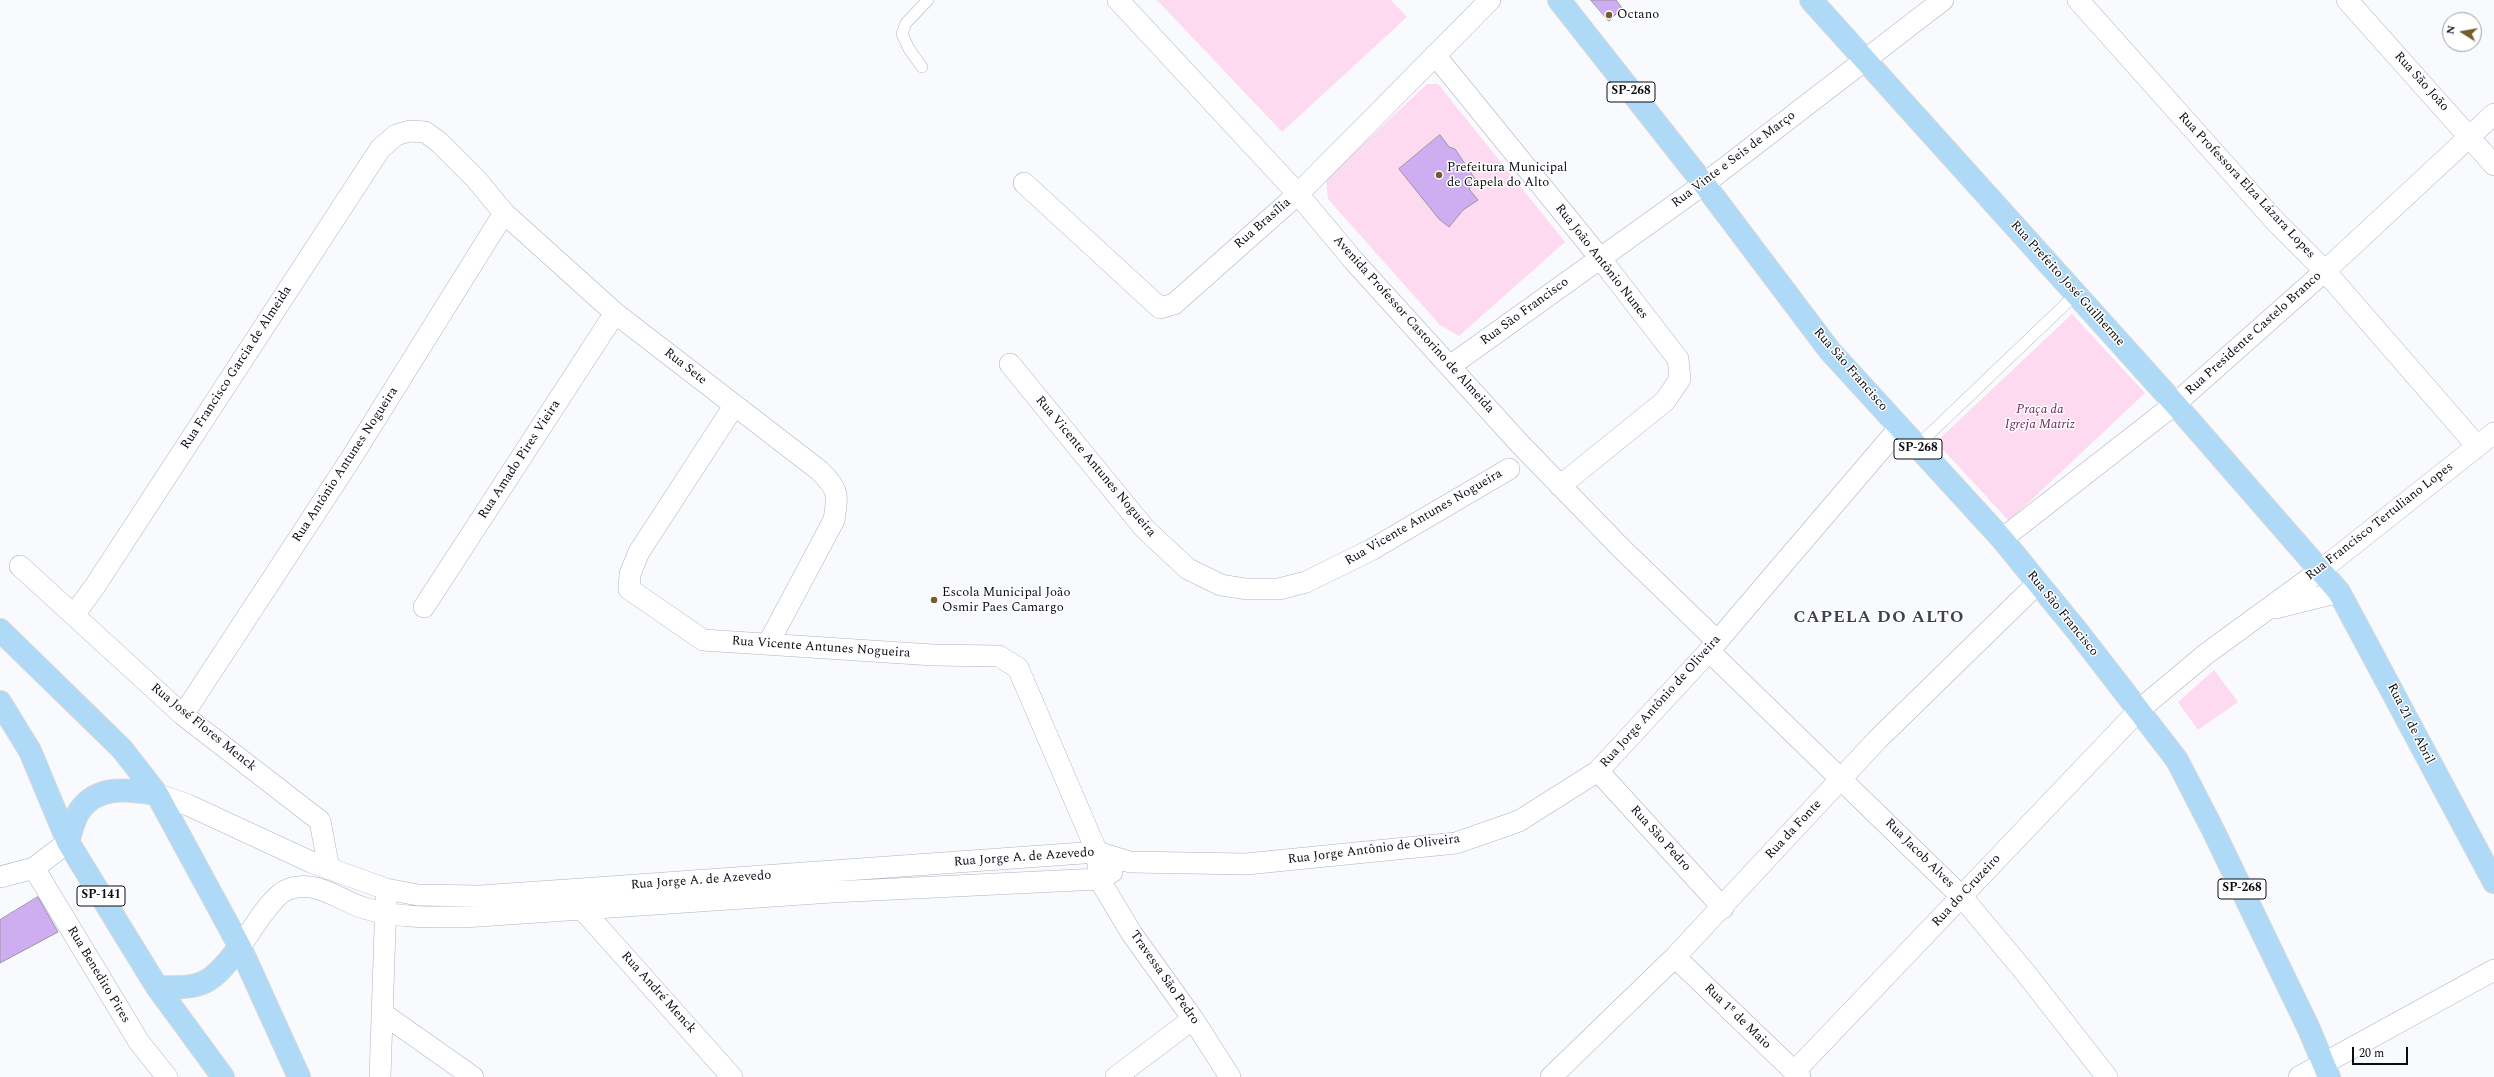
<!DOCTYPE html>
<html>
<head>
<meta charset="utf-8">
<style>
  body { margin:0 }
  #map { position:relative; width:2494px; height:1077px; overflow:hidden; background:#f9fafe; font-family:Spectral,serif }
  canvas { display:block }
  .north { position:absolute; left:2442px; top:12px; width:40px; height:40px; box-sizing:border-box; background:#fff; border:1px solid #9d9ea0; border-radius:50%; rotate:281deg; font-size:11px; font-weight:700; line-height:16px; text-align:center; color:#0b0c12 }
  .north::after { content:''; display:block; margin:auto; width:14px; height:18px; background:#755b2d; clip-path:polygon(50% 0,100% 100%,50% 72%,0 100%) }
  .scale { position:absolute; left:2352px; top:1047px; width:56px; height:18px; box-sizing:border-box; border:2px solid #0b0c12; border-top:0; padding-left:5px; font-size:12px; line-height:14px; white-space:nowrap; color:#0b0c12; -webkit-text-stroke:3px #fff; paint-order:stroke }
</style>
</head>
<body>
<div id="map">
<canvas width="2494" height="1077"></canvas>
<div class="north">N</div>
<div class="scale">20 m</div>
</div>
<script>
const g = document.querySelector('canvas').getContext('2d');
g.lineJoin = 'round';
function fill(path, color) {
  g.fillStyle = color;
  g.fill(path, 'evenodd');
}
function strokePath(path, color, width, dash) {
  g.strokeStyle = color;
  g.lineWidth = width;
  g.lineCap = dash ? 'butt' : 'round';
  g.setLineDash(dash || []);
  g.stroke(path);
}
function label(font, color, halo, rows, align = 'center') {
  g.font = font + ' Spectral,serif';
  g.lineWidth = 3;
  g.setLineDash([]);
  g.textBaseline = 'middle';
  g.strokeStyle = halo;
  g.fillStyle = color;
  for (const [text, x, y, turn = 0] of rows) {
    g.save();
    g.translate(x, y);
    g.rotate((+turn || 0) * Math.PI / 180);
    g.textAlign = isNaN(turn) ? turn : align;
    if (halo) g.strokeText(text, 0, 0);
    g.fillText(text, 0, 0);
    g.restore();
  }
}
const green = new Path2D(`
  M1157,0H1391L1407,17L1282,132Z
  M1427,84H1438L1565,242L1459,336L1440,325L1328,199L1326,179Z
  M2072,314L2145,393L2009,521L1936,442Z
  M2214,670L2238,702L2198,730L2178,702Z`);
const building = new Path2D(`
  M1591,0H1616L1622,8L1609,21Z
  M1440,135L1449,147L1455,149L1477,182L1469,189L1478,200L1463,210L1449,227L1439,219L1399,169Z
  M38,897L58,932L0,963V920Z`);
const lane = new Path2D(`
  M922,67L909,49L902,34L906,23L928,0
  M1916,447L2075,295`);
const street = new Path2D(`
  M1118,0L1298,194L1353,260L1520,444L1621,548L1717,641
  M2078,0L2276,222L2325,271L2477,446
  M2347,0L2494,165
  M1435,55L1600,258L1678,359L1680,379L1665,401L1560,486
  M1024,183L1160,308L1174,304L1298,194L1490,0
  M1010,364L1145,529L1188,569L1221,585L1246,589H1279L1306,582L1371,550L1509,469
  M1450,366L1704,184L1943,0
  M734,406L639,552L630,574L629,589L703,640L933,655L999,656L1018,668L1097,852L1099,879L1132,934L1193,1019L1230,1077
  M2002,539L2175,404L2325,271L2494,114
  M20,566L183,715L320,821L329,869
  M424,607L615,313
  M2275,608L2339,592
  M74,615L95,586L380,149L396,135L410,131L425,132L439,142L476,179L504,213L615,313L820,471C839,490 838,494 834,520L768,644
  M1709,651L1962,897L2024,971L2107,1077
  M183,715L350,460L504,213
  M1598,771L1723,908
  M157,794L188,805L311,862L386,889L418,895L480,896L581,889L1097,852L1130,862L1246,864L1456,843L1519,821L1598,771L1709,651L1900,427
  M34,868L139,1042L167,1077
  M0,877L34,868L68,842
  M582,900L583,910L732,1077
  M240,947C251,932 272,894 289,889C318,879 341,902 367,909C398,918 432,917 464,917L832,892L1099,879L1112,872
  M1675,957L1800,1077
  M382,1013L473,1077
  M1795,1071L2139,710L2206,654L2321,570L2494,433
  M380,1077L386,900
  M1116,1077L1193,1019
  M1551,1077L1675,957L1877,740L2038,583
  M2299,1077L2494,970`);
const primary = new Path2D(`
  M1559,0L1704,184L1830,351L2002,539L2078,632L2177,760L2213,830L2309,1029L2329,1077
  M1811,0L2175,404L2339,592L2494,882
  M0,630L122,749L157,794L240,947L299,1077
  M0,702L30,751L68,842L157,987L223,1077
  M68,842C71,832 74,818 80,810C99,784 129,790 157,794
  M157,987C205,989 210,984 240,947`);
const markers = [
  [1609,15,4,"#755b2d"],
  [1439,175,4,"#755b2d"],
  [934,600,4,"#755b2d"]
];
const shields = [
  [1631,92,48],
  [1918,449,48],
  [2242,889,48],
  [101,896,48]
];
const shieldNames = [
  ["SP-268",1631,92],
  ["SP-268",1918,449],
  ["SP-268",2242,889],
  ["SP-141",101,896]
];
const poiNames = [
  ["Octano",1617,15],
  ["Prefeitura Municipal",1447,168],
  ["de Capela do Alto",1447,183],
  ["Escola Municipal João",942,593],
  ["Osmir Paes Camargo",942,608]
];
const streetNames = [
  ["Rua São João",2421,82,48],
  ["Rua Vinte e Seis de Março",1734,160,-37],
  ["Rua Professora Elza Lázara Lopes",2246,186,47],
  ["Rua Brasília",1263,224,-41],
  ["Rua João Antônio Nunes",1601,262,52],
  ["Rua Prefeito José Guilherme",2067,284,48],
  ["Rua São Francisco",1525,312,-36],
  ["Avenida Professor Castorino de Almeida",1413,325,48],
  ["Rua Presidente Castelo Branco",2254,334,-42],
  ["Rua Sete",685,367,38],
  ["Rua Francisco Garcia de Almeida",237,368,-57],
  ["Rua São Francisco",1850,370,49],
  ["Rua Amado Pires Vieira",520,460,-57],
  ["Rua Antônio Antunes Nogueira",346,465,-57],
  ["Rua Vicente Antunes Nogueira",1095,467,50],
  ["Rua Vicente Antunes Nogueira",1424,518,-30],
  ["Rua Francisco Tertuliano Lopes",2380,522,-38],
  ["Rua São Francisco",2062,614,51],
  ["Rua Vicente Antunes Nogueira",821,648,4],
  ["Rua Jorge Antônio de Oliveira",1661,702,-48],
  ["Rua 21 de Abril",2410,724,63],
  ["Rua José Flores Menck",203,728,39],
  ["Rua da Fonte",1794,830,-47],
  ["Rua São Pedro",1660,839,48],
  ["Rua Jorge Antônio de Oliveira",1374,850,-7],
  ["Rua Jacob Alves",1919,854,45],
  ["Rua Jorge A. de Azevedo",1024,858,-4],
  ["Rua Jorge A. de Azevedo",701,881,-4],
  ["Rua do Cruzeiro",1967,891,-47],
  ["Rua Benedito Pires",98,975,59],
  ["Travessa São Pedro",1164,978,55],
  ["Rua André Menck",658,993,48],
  ["Rua 1º de Maio",1737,1017,44]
];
const parkNames = [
  ["Praça da",2040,410],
  ["Igreja Matriz",2040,425]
];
const districtNames = [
  ["CAPELA DO ALTO",1879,619]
];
fill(green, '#fedaf1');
fill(building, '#ceadf1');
strokePath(building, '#9a93a2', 1);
strokePath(lane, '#aeb2c3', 12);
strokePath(street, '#aeb2c3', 22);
strokePath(primary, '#d8d8d9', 24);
strokePath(lane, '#fff', 11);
strokePath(street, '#fff', 21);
strokePath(primary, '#aed9f7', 22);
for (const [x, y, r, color] of markers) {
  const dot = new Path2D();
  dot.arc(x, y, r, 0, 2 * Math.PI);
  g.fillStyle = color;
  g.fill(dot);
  strokePath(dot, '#fff', 1.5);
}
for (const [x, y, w] of shields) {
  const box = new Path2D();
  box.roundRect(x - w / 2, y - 10, w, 20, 3);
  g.fillStyle = '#fff';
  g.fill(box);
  strokePath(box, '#0b0c12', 1);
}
label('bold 12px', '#0b0c12', null, shieldNames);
label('13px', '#0b0c12', '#fff', poiNames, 'left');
label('13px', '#0b0c12', '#fff', streetNames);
label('italic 13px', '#71225c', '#fff', parkNames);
g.letterSpacing = '1px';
label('bold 17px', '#3f4250', '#fff', districtNames);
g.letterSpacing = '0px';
</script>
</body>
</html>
